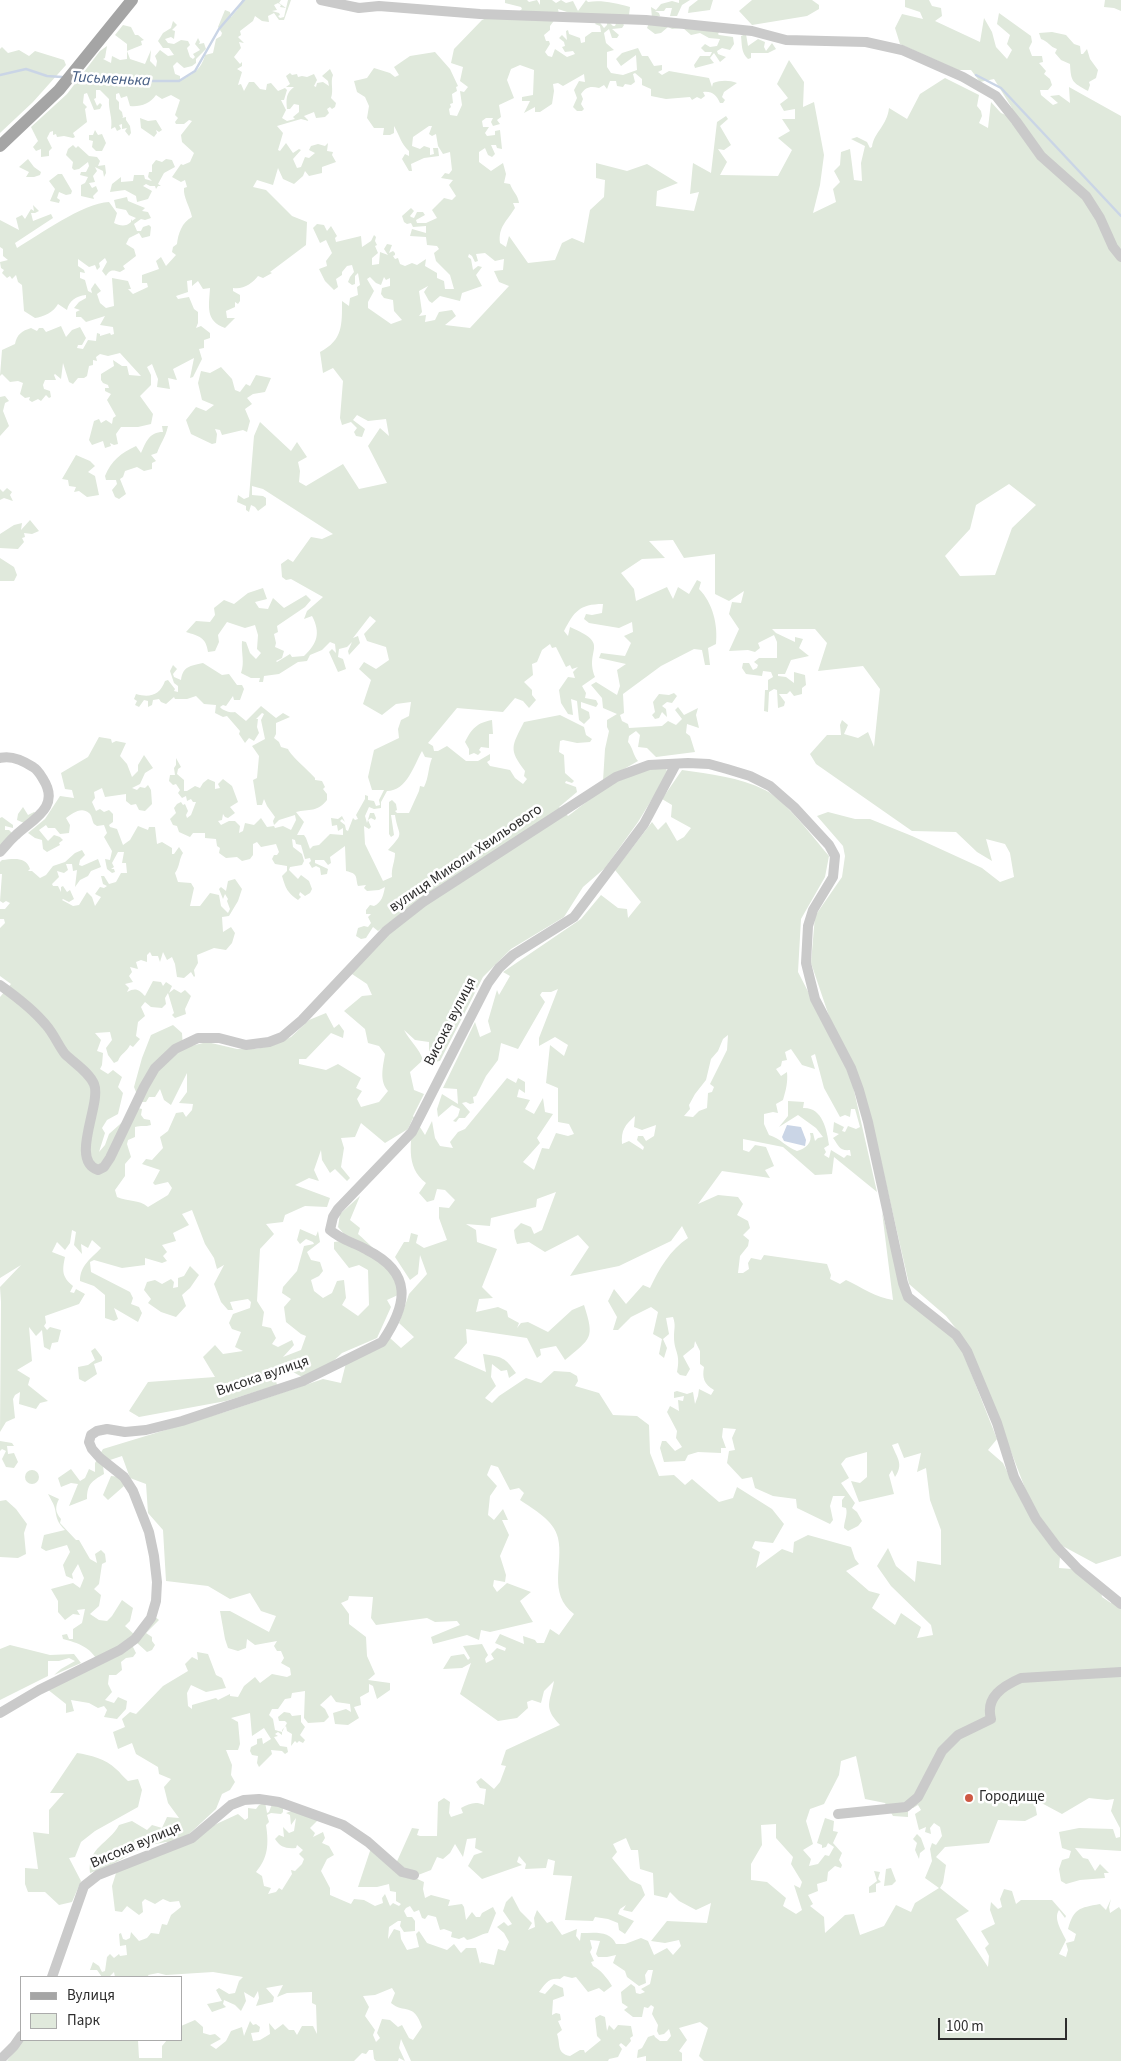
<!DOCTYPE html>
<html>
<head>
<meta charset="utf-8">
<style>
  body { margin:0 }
  #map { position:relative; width:1121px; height:2061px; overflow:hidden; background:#fff; font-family:"Source Sans 3",sans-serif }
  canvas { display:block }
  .legend { position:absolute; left:20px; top:1976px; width:162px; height:65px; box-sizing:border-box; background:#fff; border:1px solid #ababab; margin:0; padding:6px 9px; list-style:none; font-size:15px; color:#2d2d2d }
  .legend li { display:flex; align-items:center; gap:10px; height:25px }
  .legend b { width:25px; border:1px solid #ababab }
  .scale { position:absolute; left:938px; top:2018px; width:129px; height:22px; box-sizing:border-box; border:2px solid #2d2d2d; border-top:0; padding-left:6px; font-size:15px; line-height:18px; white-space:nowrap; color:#2d2d2d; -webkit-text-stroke:4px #fff; paint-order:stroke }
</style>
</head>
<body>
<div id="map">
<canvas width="1121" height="2061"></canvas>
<ul class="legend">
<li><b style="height:6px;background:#a5a5a5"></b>Вулиця</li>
<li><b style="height:14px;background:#e0e9dc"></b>Парк</li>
</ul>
<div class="scale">100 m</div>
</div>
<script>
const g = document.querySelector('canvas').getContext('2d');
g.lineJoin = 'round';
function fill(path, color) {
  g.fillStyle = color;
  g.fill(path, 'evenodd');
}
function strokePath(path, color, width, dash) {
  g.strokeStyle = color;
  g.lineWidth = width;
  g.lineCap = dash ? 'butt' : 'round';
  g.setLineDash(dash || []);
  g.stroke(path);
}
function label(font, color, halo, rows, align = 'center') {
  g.font = font + ' "Source Sans 3",sans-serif';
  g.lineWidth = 5;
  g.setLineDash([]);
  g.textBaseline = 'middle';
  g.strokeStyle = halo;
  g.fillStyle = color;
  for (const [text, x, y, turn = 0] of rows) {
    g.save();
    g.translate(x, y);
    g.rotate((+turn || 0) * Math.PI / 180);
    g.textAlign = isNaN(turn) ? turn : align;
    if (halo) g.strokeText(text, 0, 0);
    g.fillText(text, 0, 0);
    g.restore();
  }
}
const green = new Path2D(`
  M242,0H281L279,3L286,8L280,7L281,5L278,3L274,5L277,10L272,11L279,13L280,15L278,16L280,18L284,17L288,0H291L284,20H279L274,13L268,16L269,22L262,21L255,16L253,21L240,31L241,35L238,37L244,43L239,42L241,48L234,57L240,64L242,62V66L237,69L242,72L238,85L241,84L244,91L249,82H254L260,89L266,90L267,84L271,83L278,91L285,88L287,90L284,100H281L286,110L282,118L287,121L295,119L293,117L299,112V105L294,104L290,109H287C286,99 286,93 294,87H286L290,84L286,76L290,73L292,75L297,74L298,77L302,76L307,77L314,74L317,80L314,86L316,87L317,83L323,82L329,86L328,81L322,76L330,69L333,75C330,82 334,90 331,98L336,103L335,107L332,109L330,107L327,109L329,113L325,117L316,118L314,112L304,116L309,121L301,119L277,126L283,133L278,150L280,151L286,143L293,153L299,149L301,150L293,159L297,168L301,167L305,157L309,158L315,153L309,150L311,146L318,144L325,146L328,143L327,151L333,152L332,155L336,162L322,167V173L309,176L305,171L303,176L294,184L283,179L278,168L273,185L257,180L253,187L266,190L292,216L307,222L306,245L270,272L272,273L263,278L258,276C253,283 243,290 233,288V291L240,295V301L238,304L235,302V307L226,311L227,318H235L225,328C205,321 209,306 210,288L203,289L198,281L192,286V280L187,281L188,292L176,296L178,299L189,297L194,309L198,312V323L196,328L201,326L210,333V338L204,340V348L199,349L202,359L193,377L190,378L194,358L173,369L177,380L168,378L170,389L157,387L158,379L152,364L147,367L151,375V385L140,396L153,414L151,424L138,427H121L116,434L118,444L114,445L110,443L111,446L105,448L103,441L92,445L89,440L94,421L99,419L101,423L106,420L112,424L113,418L116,416L107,400L111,394L105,391V388H109L108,385L103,383L101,380V374L114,366L113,360L122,366H127L129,375L141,376L120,353L108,356L100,354L96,357L97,361L93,360V365L89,366L87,376L84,378H78L73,384L69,382L63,363L61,379L55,374L54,375L56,380H45L43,385L44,389L50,391L51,397L49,398L46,395L41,401L38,399L32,402L29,400L30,397L25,398L20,394L23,383L18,381L10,382L2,374L0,376L2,350L15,344C17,334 22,331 31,328L37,331L39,328H43L46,332L61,326L66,337L72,330L80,327L86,338L82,345H78L77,348L83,349L88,340L96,341L97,333L100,334V336L110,333L111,335L114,334L113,327L100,325L105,316L86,322L81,317H76V312L80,310L74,308L79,302L86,298V295C76,296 69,301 67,310L58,304C54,312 43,317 35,318L24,311L22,285L18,282L16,275L12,279L10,276L7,278L2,273L4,270L1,268L0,262L8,260L3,256V249L0,247V220L19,230L16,218L22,215L25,219L31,209L34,211L33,205L39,211L35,213H31L33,221L51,214L53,218L15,243L17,248C39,235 83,203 109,202L117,213L114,223C120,226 126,227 131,222V219L132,221L136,218L129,215L126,210L116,208L114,200L127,197L128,201L145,208L142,211L148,212L151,218L145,220L141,219L134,224L137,231H141L143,227L149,225L151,227L150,236L142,238L139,233L129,238L126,244L134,249L136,256L123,266L125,269L120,272C113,270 110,269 106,276L102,271L107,262L105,258L99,263L100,267L97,270L95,265L89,267L78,259V266L84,270L85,273L80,272V278L85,280L88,291L92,293L91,289L95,283L101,291L97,294L100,303L106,308L114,306L112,278L128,281L131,289H128L133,294L148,287L147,283H142V275L159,269L156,261L161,257L166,266L176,255L172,252L173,247L177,244C178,234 182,222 192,217C190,207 183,197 184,188L187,187L185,180L181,182L172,177L181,164L183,165L190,162L194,153L182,142L181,135L192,121L189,120L184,124H176L175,122L178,118L175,115L180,100L171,95L162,99L156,95C150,104 140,107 130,106L127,96L121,98L119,93L116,94V99L119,102V109L122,112L123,117L122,118L126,117V120L130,126L131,133L129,136L125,131L127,128L122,129V124L119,125L121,129L117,131L115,127L111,129C113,118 108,109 109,99L100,90H96V98L94,99L97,106L100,103L102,105L100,109L94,110L87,93L84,94L83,103L87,107L85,109L87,122L73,133L75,137L73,138L64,136L57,137L56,134L53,135V131L50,132L47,138L52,148L49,151V156L41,157V149L36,151L33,147L38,141L31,127L67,94L100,51L107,46L105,58L103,59L111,63L112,56L120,60L127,59V44L115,35L123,25L131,27L135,35H138L144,40L141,41L142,45L127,51L130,59L145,64L151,50L150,61L156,67L157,61L155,56L160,50L168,56L174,55L169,48H163L158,41L163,33L171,28L173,21L177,25L172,30L175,31L174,39L171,37L165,39L168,43L174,44L181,40L188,41L190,45L187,48L190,57L193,59L195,57L193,54L200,50L195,44L198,38L200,42L199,44L204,43L206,49L196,59V63L192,66L184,68L177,62L173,66L175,74L180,76V81C193,74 201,70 205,55L213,53L216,39L221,36L222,33L218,27L225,10L230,12L231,17L237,10Z
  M505,0H527L529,2L537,0L540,5V0H552L556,3L561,0L566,3L573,1L578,11L586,0L588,2C602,0 615,3 630,7L629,15L573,14L558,9L559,14L550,26V30L544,35L546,41H549L550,44L545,52L548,56L552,57L555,49L567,57L575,54L573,51L565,52L562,47L565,46L564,42L559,38L562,35L567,40L566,31L568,30L569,34L580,38L581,43L585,42V37L592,32H601L600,26L595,24L598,20L604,28L607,25V20L613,26H615L617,21H621L624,25L622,28L612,29L619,35L617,38H612L609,29L604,33L606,43L614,50L607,52V67L611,73L623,75L637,70L636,55L621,66L616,59L622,53L638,48L642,56H648L654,66L662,65V70L658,72L662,75L669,71L709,78L712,87L713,83C721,80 729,80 737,83L724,92L722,97L725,100L723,103H720C716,95 713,91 703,92L705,96L701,99L697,97L692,100L690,97L666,99L651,96V89L642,85V79L635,73L633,74L635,82L631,85L625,84L623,87L617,86L616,81H610L607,89L604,85L599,88C590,86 586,87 581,94L583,99L581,104L584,109L582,111H577L573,107L577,98L574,90L579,81L585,82L584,74L563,86L558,83L553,84L554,91L552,104L540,112H535V107L524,113L530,101H522V97L533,95L534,70L520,65L511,69L507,80L514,98L499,105L501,117L497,120L500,124L493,126L491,122L493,118H486L482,121L483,127H489L485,133L487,136L495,135V131L500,130L502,149L497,148L496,145H491L495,154L492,157L488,155L485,148L479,152V162L491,171L503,163L506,174L504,183L510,184C513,192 518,195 519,203H513L515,208C507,221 498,227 500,243L506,247L509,236L528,263L555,260L562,243L572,238L584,243L590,210L604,197L605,180L596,178V163L627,171L647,164L678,183L657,191L656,206L694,211L699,192L690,194L693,163L711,173L717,122L726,116L728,119L720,126L731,145L724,150L718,149L727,162L720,175L778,176L792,150L778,138L790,131L782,119H795V109L784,111L780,104L788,98L777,84L789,60L804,82L803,107L814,102L824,155L820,185L813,213L836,202L833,189L840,182L834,171L840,165L841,152L850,149L854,180L862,181L861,163L865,146L851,139L857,137L867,142L870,148L872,147C874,132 887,126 889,108L907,119L920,94L945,78L979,95L977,106L981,111L982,116L979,123L988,128L991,102L1001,113L1008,116L1012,108L994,79L980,82L971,70H958L900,44L895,28L902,14L923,19L920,12L905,7V0H929L932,6L941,8L942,16L935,21L980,42L984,18L992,32L996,47L1007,59L1012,50L1007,44L1010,35L997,24L999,13L1031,36L1032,42L1029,48L1032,56H1042L1043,62L1039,63L1046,71L1044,74L1050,79L1052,85L1048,90H1040L1041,95L1053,105L1058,103L1050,96L1059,95L1070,103L1069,87L1121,116V1556L1096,1564L1057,1543L1036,1517L986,1386L965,1340L946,1316L909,1284L872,1122L831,1022L811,963L815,916L842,877L845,856L843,846L817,816L828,812L855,819H870L912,836L982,868L1000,882L1014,877L1010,853L1005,844L986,839L992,861L977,852L956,832L912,831L816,764L810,754L827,735H841L840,725L842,720L848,725L844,734L858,738L868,732L874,747L880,689L863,666L818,671L827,643L815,629H772L776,633L795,642V637L803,639L799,648L809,656L791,660L785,674H778V676L786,677L794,683V672L805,675L806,685L802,688V694L794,696L790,691L787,694H779L785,702L784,706L778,708L777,690L774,689L769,692L768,712L764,711L765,690H768V680L773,677L771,672L763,671L762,676L746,674L742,668L743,663H749L753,670L757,668L758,665L754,662L759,658H777V642L774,635L758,643L760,648L755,652L748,650L729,651L739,629L729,614L732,602L741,603L744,591L729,601L715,594V554L684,558L673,540L649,541L665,558L642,559L621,573L634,589L636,601L667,587L673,599L678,587L689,594L697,580L701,582L699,589C713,603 718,625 716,644L708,648L710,665H705L702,650L694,649L661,666L623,694L624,713L620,715L622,721L628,724L629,728L662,726L668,721L676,725L682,719L675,710L678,707L684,715L698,708L696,715L699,728L687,724L686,733L690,736L695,752L656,757L647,748L638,747L640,735L636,731L629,736L628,742C633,748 633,755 638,761L603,781L605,749L609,731L607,727V720L617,714L603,708L602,698L591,685L596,682L617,695L620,686L617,670L626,664L599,658L601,653L625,656L631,643L624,636L633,632L632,622L619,628L589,623L584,619L586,614L592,615L602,613L603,604C579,604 574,612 564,631L568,636L570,627C612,645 584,648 595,677L582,686L586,693L585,698L596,700L598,704L596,707L581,702V708L589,712L590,718L584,724L579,720L577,701L571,699L573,715L568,714L561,703L559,690L568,677L575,678L573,672L578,667L572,669L570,665L566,667L556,647L552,648L550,644L542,650L537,662L532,664L533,675L524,682L532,690V695L536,700L529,708L523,701L515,698L503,712L457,708L428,743L433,746L434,751H438L447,746L466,761H478L490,754V760L487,762L490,766L510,770L515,778L523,784L527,779L524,776L525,771C508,749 512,746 524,722L560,715L584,727L586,735L592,739L590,742L577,743L563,740L560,741L559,752L564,755L565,773L574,781L572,783L566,781L565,783L576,787L577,792L559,807L568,816C599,793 625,769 665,767L668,773L638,822L605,868L583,887L564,917L511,949L483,977L440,1061L429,1063V1042L415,1040L404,1030C410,1041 419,1048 423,1060L410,1072L414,1090L424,1094L413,1116L425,1135L432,1121L435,1138L440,1146L453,1148L450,1142L458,1132L465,1129L507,1078L516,1083L518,1078L525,1082V1093L519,1089L517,1097L530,1100L525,1109L534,1114L543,1098L545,1112L553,1114L537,1138L540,1143L523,1162L534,1170L542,1148L549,1149L556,1133L568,1136L574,1134L569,1124L558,1122V1088L546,1083L550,1045L564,1056L568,1045L555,1037L539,1046V1038L558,989L551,992H542L540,995L545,1002L518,1049L501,1043L498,1060L486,1076L476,1096L473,1097L474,1103L470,1104L466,1102L462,1103L470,1112L465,1118H459L456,1122L453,1121L458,1116L460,1109L452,1105L438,1117L437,1109L442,1094L458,1104L457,1089L443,1088L475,1022L480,1037L491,1032L488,1021L497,990L499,995L510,976L503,972L581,919L601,895L618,908L627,909L628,918L641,902L615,870L652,822L658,830L666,822L677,841L684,837L691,828L671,817L672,805L662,799L682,770C710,774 739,777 765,790C786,801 813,837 829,856L825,877L801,919L798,972L850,1073L877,1192L834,1157L832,1174L815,1175L783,1147L743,1139V1150L749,1152L755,1145L766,1147L774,1166L765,1170L770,1178L722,1171L698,1204L718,1195L738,1197L743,1204L737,1215L748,1221L750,1228L743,1235L749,1240L748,1246L740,1256L738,1273H743L749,1269L748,1263L751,1258L761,1260L764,1255L827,1264L831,1275L830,1279L840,1284L846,1280C861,1287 877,1298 893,1300L882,1212L902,1288L956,1335L997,1439L988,1450L1003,1463L1025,1508L1060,1557L1059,1568L1072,1569L1101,1591L1102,1597L1111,1603L1112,1600L1121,1607V1851L1075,1848L1083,1858L1088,1859L1095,1871L1100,1864L1109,1873H1104L1105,1878L1080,1880L1066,1884L1061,1881L1059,1869L1062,1860L1069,1858L1071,1851L1062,1848L1059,1832L1079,1828L1113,1829L1116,1838L1120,1837V1828L1111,1811L1114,1799L1107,1800L1089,1798L1062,1814L1034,1799L1037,1815L1025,1821L998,1820L989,1843L945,1847L936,1857L946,1865L943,1883L940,1888L969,1911L956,1919L988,1967L989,1956L985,1948L989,1944L981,1931L995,1924L990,1910L991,1902L998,1909L1002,1907L1000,1899L1004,1889L1012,1891L1016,1904L1021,1900H1052L1066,1916L1065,1918L1059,1910C1053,1919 1062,1931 1066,1940L1059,1954L1066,1957L1068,1950L1066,1943L1074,1941L1076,1934L1068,1929C1074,1908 1079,1908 1100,1904L1106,1910L1111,1899L1109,1907L1110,1913L1119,1907L1121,1910V2061H704L699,2056L708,2028L700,2022L679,2028L687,2040L679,2051L682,2053V2061H646V2056L637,2058L638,2050L642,2048L648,2037L654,2035L655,2037L660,2041H667L671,2036L669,2029L664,2034L659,2035L657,2031L658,2025L652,2014L654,2007L651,2005L648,2008L644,2007L642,2017H633L624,2010L628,2007L622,2003L621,1992L631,1984L635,1987L636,1993L640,1994L645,1992L641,1989L650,1984L653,1970H648L645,1975L646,1983L639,1986L627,1977L625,1971L613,1963L616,1955L607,1957H598L596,1954L600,1941L590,1940L592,1948L590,1952L594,1961L591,1962L593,1966C600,1969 608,1979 612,1986L604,1992L599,1988L588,1992L576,1977L572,1978L564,1976L560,1979C549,1977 545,1984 539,1992L545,1994L554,1984L563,1988L564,1996L553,2000L552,2015L556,2013L560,2014L561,2020L558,2021L562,2030L557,2034C561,2045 556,2053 570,2056L580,2050H584L585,2053L601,2040L597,2036L595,2018L600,2015L605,2017L607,2031L609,2025L614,2030L618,2025L631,2026L633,2036L630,2038L631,2041L626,2047L621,2043L619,2045L622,2049L618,2057L609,2059L608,2061H411L401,2039L399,2048L405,2061L399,2058L398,2061H376L374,2059L373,2050H369L366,2054L362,2053L354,2061H7L23,2040H138L139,2058H162V2046L167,2040H181V2026L195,2020L203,2027V2033L210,2035L215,2034L221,2039L210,2045L216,2049L226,2041L231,2031L242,2027L244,2036L250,2021L253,2025L256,2024L260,2027L259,2032L251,2033L253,2041L260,2040L270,2034L269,2023L275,2030L283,2024L289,2030H294L297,2035L302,2026H313L317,2034L316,2005L312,2003V1992L287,1993L277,1997L283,1985L266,1988L274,1997L273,2002L256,2006L259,1998L258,1991L254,1998L244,1992L246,2001L241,2011L235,2005L224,2000L223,2004L226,2007L212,2012L207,2004L222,2001L216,1990L219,1988L229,1994L235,1993L239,1981L243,1977L213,1972L166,1975L158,1973L148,1975L149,1977H115L114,1972L109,1977H102L97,1970H90L93,1962L99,1966L102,1972L105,1971L107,1957L110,1954L114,1958L119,1954L120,1956L127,1955L126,1945L120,1946L119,1934L121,1933L123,1939L126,1940L130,1938L131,1932L139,1941L147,1938L151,1933L159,1934L162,1924L167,1925L171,1915L181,1907L179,1901L170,1902L163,1899L155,1904L145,1899L142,1902L143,1912L139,1915L127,1906L122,1912L115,1911L112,1886L117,1870L238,1814L245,1820L248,1818V1808L256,1809L259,1805L265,1802L267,1813L269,1812L272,1804L283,1807V1812L281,1814L271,1813L267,1815L269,1822L266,1825C269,1844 268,1858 256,1872L262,1876L264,1886L271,1888L268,1894L276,1892L279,1888L282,1890L292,1874L291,1870L295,1871L302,1864L304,1859L299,1854L303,1850L297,1845L296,1848C286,1849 280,1847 275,1839L279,1835L284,1837L283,1827L289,1833L294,1831L296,1818L291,1825L290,1815L286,1813L294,1810L318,1820L310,1828L315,1833L313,1837L323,1832L325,1838L322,1843L329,1846L334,1855L327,1859L321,1871L330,1888V1895L351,1904L354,1899L364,1900L375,1906L383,1903L382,1898L385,1894L390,1906L393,1903L399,1906L401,1904L396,1901V1892L390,1891L389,1884L377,1887H358L371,1848L394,1868L412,1828L419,1829L417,1835L420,1836H437L438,1802L444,1798L450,1802L449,1813L451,1817L463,1813L461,1808C469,1804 475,1801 484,1805L486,1789L480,1788L476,1782L481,1778L494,1789L500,1782L506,1766L501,1765L506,1750L560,1725C543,1707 550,1703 554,1681L544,1691L541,1703L532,1700L527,1702L528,1708L517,1718L498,1721L460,1694L471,1663L462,1668L443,1669L451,1656L464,1654L468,1660L470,1658L463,1646L482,1644L488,1655L485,1659L486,1663L494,1659L491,1654L497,1648L505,1651L506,1648L495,1643L500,1634L524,1644L523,1636L535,1640L537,1643H544L550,1629L559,1635L574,1614C547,1593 564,1564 558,1538C554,1520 533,1509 520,1500L524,1493L519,1488L510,1490L498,1467L491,1465L487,1475L497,1486L490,1496L488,1515L494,1520L503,1509L508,1520H502L509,1535L500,1556L506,1575L505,1582L494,1580L493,1586L497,1592L507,1583L531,1592L520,1601L533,1622L490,1632L481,1630L479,1640L467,1635L433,1644L431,1637L460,1625L457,1621L435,1622L427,1618L376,1625L371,1618L373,1597L349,1596L348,1600L341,1603L349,1614V1624L366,1637L367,1656L375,1674L368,1680L390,1683V1690L377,1699L373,1686L369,1684V1692L360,1697L361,1705L354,1707L359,1718L348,1725L335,1724L333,1713L346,1709L351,1712L350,1704L336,1702L331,1695L320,1705L325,1709L329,1717L324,1722L308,1723L304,1718L305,1691L292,1693L291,1698L285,1699L278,1709H272L269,1715L273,1719L275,1730L282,1732L287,1723L285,1721H279L278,1717L284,1712L290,1713L292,1716L301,1715V1722L305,1727L300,1735L305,1740L303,1743L299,1741L297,1743L295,1741L291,1746L292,1734L287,1731L286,1726L282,1730V1735L278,1732L275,1734L278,1736L274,1737L280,1746L287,1747L288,1752L285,1754L282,1751L271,1750L272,1754L259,1767L257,1763L258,1756L252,1755L250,1751L251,1747L257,1744V1739L262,1738L263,1744L271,1739L264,1728L252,1736L250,1713L231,1718L238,1722L240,1744L238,1750H226L232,1765L231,1775L235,1782L230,1790L222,1794L216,1809L187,1836L173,1843L166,1842L146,1846L109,1866L90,1873C87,1847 109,1844 119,1825L132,1821L147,1830L152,1825L162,1828L167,1817L179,1818L168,1803L164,1787L171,1779L159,1774L158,1767L136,1754L132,1743L118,1749L113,1732L125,1727L122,1719L130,1712L136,1714L163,1686L188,1671L185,1664L192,1657L198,1660L197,1652L208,1654L216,1675L222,1678L226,1688L206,1692L191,1685L187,1693L188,1706L192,1709V1705L216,1698L218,1700L230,1694V1696L238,1697L244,1686L255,1677L260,1683L272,1674L287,1677L291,1675L290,1668L281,1663L284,1658L281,1651H277L274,1646L277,1641L255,1645L247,1639L246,1648L238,1651L228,1648L225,1639L220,1611H230L269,1632L276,1616L261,1611L250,1593L230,1599L208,1586L166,1581L163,1530L148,1513L146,1484L130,1478L122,1456L110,1460L103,1466L104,1474C92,1481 87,1484 87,1499L69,1506L78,1484L71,1483L61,1487L58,1478L71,1469L80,1481L85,1478L89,1469L95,1472V1463L103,1449L228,1411L323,1379L341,1383L346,1363L390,1338L401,1348L414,1337L399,1323L409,1294L427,1274L420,1255L418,1274L410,1280L395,1257L404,1242H409L411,1233L418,1235L416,1243L424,1248L447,1240L439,1218V1207L449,1208L455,1200L445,1190L437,1189L434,1200L427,1202L419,1193L426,1183C404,1166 412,1141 413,1118L408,1129L385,1143L361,1123L355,1137L341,1138L344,1148L341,1167L350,1178L347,1181L335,1169L330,1173L322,1160L321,1150L314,1170L319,1181L309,1178L295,1185L330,1198L327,1207L305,1206L285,1215L283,1222L266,1224L274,1234L260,1249L257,1301L264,1312L262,1326L271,1328L276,1338L272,1344L278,1347L292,1340L294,1345L283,1357L301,1350L306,1336L301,1334L286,1322L284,1307L291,1299L282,1293L283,1287L297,1271L304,1246L314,1244L313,1242L306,1239L300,1244L297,1240L300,1229L316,1236L318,1231L320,1242L307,1252L311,1260L320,1262L323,1271L319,1276L311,1280L314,1291L323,1298L332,1293L337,1281L344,1280L346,1298L342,1305L358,1316L369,1305L368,1270L359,1265L349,1268L334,1249V1242L349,1240L338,1227L340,1214L360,1196L350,1220L360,1228L358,1234C378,1252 395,1267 398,1295L387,1300L391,1307L377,1338L342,1353L329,1365L304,1378L293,1372L288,1361L274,1373L277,1385L226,1401L139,1417L129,1411L148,1382L215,1377L203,1357L215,1345L223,1354L243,1351L235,1347L241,1332L232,1329L229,1323L233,1314L250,1308L251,1302L248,1299L230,1302L233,1310H228L221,1302L214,1284L224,1265L217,1269L214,1258L205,1244L192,1210L182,1214L189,1225L173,1233L176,1241L162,1245L167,1252L163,1256L167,1261L162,1263L145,1258V1265L122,1268L94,1260L90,1262L91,1272L130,1292L133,1298L131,1304L139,1307L142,1313L138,1322L114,1308L118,1319L114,1321L105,1318V1295L94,1286L80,1281C80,1265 91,1259 101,1248L92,1240L88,1248L81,1244L82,1254L74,1245L76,1232L72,1230L70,1243L65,1250L57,1242L52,1252L65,1257C62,1271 62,1277 73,1286L70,1292L74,1293L76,1289L85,1294L79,1304L45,1316L46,1323L44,1326L47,1330L50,1327L61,1330L58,1342L52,1343L50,1350L44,1347L42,1330L36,1336L29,1327L32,1361L17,1370L30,1378L28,1385L48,1401L40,1403L36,1409L19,1404L20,1392L15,1395L13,1399L15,1418L6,1422L0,1432L1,1302L0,1287L21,1265L0,1278V997L11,984L0,976V928L5,923L4,919H0V909H5L10,903L6,901L3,903L0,901L2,874H0V862L2,860C13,859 26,856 30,869L28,871H32L40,878L46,875L53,866L65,862L75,853L82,850L85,855L80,860L79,865L82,866L98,859L101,867L91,871L88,876L80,880L75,887L77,870L73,871L72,864H66L68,870L64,873L57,871L59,877L52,884L53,886H58L61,892V887L63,886L67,892L70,890L74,899L69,902L63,899L62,900L73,906L79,905L87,892L92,897L95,906L101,897L95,894L100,887L104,888L107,886L103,884L101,876H104L109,884L116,882L121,873H127L126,863H122L124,852H118L112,863L114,867L111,869H114L115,872L112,873L107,869L105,859L110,860L112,851L104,837L107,833L104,825L97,826L94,824C92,821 92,815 89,813C81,806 72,814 66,818L70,825L69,833L60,834L55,828H48L46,825L39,830L48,841L54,835L60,837L63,840L59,843L60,845L47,852L43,849L42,840L35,838L28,833L45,819L60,796L74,798L72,790L65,789L61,773L88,757L99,737L111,739L112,743L116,741L126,743L120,756L127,764L132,777L138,771V765L144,755L153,768L145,773L140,784L132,788L137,790L140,787L145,788L148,785L151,790L152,804L145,811L139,810L136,804L131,805L126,801V794L105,797L102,788L94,792L95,798L92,802L96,811L100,809L104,812L109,810L113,814V822L109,825L110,827L117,829L123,845L130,840L138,826L148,830L149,827H155L157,844L162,842L172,848V854H174L179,847L183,853C179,859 180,866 175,873L178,882L191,883L194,888L190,906H200L210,893L219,895L221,906L228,913L230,909L227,901L228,899L225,894L223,899L219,889L221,887L226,891L228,881L235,879L242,889L238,901L229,916L222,917L223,932L231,927L235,933L232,943L226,950L214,948L197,955L198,963L194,970L195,976L194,977L191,972L184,978L177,977L175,964L172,957L167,960L163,952L160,962L158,956H152L150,952L147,955V962L141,960L136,962L138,969L130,967L132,972L129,976L133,982L125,984L129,988L127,992C136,987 139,990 145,996L153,981L161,982L163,986L166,982L172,986L169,993L174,989L181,993L185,990L191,996L185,1009L186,1014L175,1018L172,1015L174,1013L168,993L165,998L166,1004L162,1008L151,1007L145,1002L141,1007L145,1016L138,1022L136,1036L140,1039L133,1047L130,1045C127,1052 121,1053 118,1061L114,1063L108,1055L106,1048L112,1040L110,1032L95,1033L101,1040L97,1051L103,1053L102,1065L100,1069L108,1074L113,1070L122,1077L118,1087L123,1093L118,1114L107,1120L102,1128L105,1133L99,1152L105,1145L109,1134L138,1108L142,1109L141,1115L144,1119L150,1120L151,1125C145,1127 141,1125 135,1127V1137L128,1140L127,1144L131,1157L125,1164V1176L115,1190L117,1197C128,1202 139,1199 148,1207L168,1195L172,1188L168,1182L155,1185L153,1183L160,1170L142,1164L146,1159L152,1160L163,1148L160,1137L168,1131L176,1113L183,1112L186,1117L192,1110L193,1104L179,1103L187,1092V1073L171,1105L164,1100L160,1089L155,1097H149L146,1102H140L134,1087L142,1058L151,1035L173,1025L182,1033L183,1048L207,1042L237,1049H256L273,1045L291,1037L309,1020L326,1013L334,1028L339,1024L344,1031L343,1038L331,1033L306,1059H299V1064L326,1070L338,1064L361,1078L356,1088L362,1091L357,1099L361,1107L379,1102L388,1091C379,1081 383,1067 385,1054L379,1046L368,1043L365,1029L344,1011L362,996L372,995L367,984L349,972L394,919L378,931L373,927L366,938L361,939L356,936L358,928L364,926L368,927L371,923L368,917L371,914H366V910L370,905L374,906C382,902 383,896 385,887L379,890L367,891L364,888L366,885L358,886C355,877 359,874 346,871L345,846L330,857L331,863L328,865L324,860H315V863L328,869L327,874L321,875L320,868L316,866L312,868L309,863L311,861L310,858L305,859L301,845L296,844L295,840L292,839L293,847L302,854L304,861L302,865L290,867L289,870L298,879L301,875L309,881L312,889L310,893L305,896L300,892L299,895L301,897L298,900C287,892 286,889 282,876L287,871V866L275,864L272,859L274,855H277L279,852L276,844L261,847L257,842L253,844V855L250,859L242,861L237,857L226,858L219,853L220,848L217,846L216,839L205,838V833H193L190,837L179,832L177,826L173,825L170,819L176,813L174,808L177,804L181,802L183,805L185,804L188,811L186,815L187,818L191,815L196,802H193L191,799L187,801L186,796L182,798L178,793L180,790L176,784L173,785L169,781L170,775H175L174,768L176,765V758L181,767L178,769L177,774L184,780V791H187L195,786L200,788L203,783L208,779L215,782V789L220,788L218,784L223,779L232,786L238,802L230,807L235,813L228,818L225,817L223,814L222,820L218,821L221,825L229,821H235L240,826L239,833L243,831L245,823L254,825L261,818L267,827L274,826L275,828L283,826L291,830L296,820L295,815L279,820L274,825L273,821L275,817L267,806L264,799L262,805H257L253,780L257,778L259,756L252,746L265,739L261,720L264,714L262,713L256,719H258L257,727L259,733L254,741L249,738L245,743L239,734L240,731L227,716L223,717L215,713L216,705L204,704L196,696L187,699H175L174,697L166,704L161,702L159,699L153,700L152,705L148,707V701L144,700L139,707L135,705L137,701L134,699L136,694C150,698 160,695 165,681L168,680L175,689L174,691L178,692V686L174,683L170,671L173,665L177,669L173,674L174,677L181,680C183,666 190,666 203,663L222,675L229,674L237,685H242L244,689L240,700H234L233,696L226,706L223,705L220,707C223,711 231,713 235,712L246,721L261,706L276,718L283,713L290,717L276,723V734L274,738L279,742L281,747L288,749C291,756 309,771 315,778V780L322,781L325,787L323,789L327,794V800C318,812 309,809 296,812L304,822L297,835H304L306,838L310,849L313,846L319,845L330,834L343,835V828L338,831L337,825L332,826L331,818L338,819L342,816L345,822L342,819L340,821L345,825L346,830L348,831L353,818L355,820L358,819L356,815L365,799V795L368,796V800L374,801L376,806L380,805L379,800L384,790H372L368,777L374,750L399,738L398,729L401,720L409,716L411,702L396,704L382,715L363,704L371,680L359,669L364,662L376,669L389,660L386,647L367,641L364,634L376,621L370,616L353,638L358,636L360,643L349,655L348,651L352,642L347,647L339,649L338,657L343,659L346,669L338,672L329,652L332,649L336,653L335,644L330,642L322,650L310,655L307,661L298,662L279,674L264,676L263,682H259L260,678H251L241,673C245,662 241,653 242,641L246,642L250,653L256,659L261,653L257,649L258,635L255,625L245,628L227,622L218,635L219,642L215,651L208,652C206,637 199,636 186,632L196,621L210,622L215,615L214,608L224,600L234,604L248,593L263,588L267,599L255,602L259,608L268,609L273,598L284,608L306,595L311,600L305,607L277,626L278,632L274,634L276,643L275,647L284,651L282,658L276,661L277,662L290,654L292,657L304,656C317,644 321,633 312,616L304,619L307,611L323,597L291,579L286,580L282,577L281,564L288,559L293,562L311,537L322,539L333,534L263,489L252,486V495L263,496L266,498V505L258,511L255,507L251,505L249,512L246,510V506L237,502L238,495L244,499L249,497L254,436L260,422L291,451L297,442L307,457L298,462L300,471L299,482L306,486L343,464L359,489L387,483L368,446L380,428L389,436L386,419L368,421L357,415L353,420L365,429L362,437L356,436L354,432L357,428L351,422L342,425L340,418L343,381L333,368L323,373L320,352C343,340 342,325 342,301L349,306L350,298L358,295L357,287L360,285L358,273L355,276V284L352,285L348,282L350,277L354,272L352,265L347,266L342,272V275L336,279L338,287L334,290L325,281L319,269L327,266L326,261L332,253L326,240L320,243L313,228L317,224L324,225L327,231L331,226L337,236L335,238L336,242L361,236L362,247L371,241L374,235L376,237L375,241L377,245L375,246L378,253L372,258V265L379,264L380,252L388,255L384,249L387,244L392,245L389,253L393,251L395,253V255L393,256L395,259L398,258L400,264L405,266L412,263L417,265L426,259L425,266L437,273V278L444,281L445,289H454L450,275L436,261L434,253L439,249L437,246L427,245L426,237L410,236L412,229L426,233V226L413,227L411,223L407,224L404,222L402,216L411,208L414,211L410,216L411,217L414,218L417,212H423L425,215L416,220L417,223H426L437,218L432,210L444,198L452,200L456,196L449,185L453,180L441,178L445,173L449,174L452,170L450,152L443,154L438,146L436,134L432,136L429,134L432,126H429L413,137L412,146L420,149L424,146L430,148V155L434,154L433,148H438L439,156L424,158L411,164L412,171H409L402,159L405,154L409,156V151C401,144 400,136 394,126V133L390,135H383L384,128H374L367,118L369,106L365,97L357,92L354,81L367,78L374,68L390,73L395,77L399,75L394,67L410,56L435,52L450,69L458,86L456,87L457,91L452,94L453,103L450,104L451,107L449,109L450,115L457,116L462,105L460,91L464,92L468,87L460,81L463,67L451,63L454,49L482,20L489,17H512L522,9L521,7L505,3ZM485,253L495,261L504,259L503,270L494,271L499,282L509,286L470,328L445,325L456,316L452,310L439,312L435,320L425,322L426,315L419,316L422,312L419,291L428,286L424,292L429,301L432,303L440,296L460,301L462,293L482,286L476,275L482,267L478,266L473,270L471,259L468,257L469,254L472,256L475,262L478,261L476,254ZM370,277L376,283L381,285L384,277L386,280L390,278V286L382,288L381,294L384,298L393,300L394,311L402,320L391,324L368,308V302L374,291L367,279ZM1009,484L1036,505L1012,528L995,575L960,576L945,556L970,529L976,505ZM422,751L425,757L432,758C428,768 429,777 424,787L420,786L419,791L409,813H397L395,811L397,810L396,804L392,800L389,802V834L391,837L394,835L391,815H395C398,837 406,831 388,850L395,853C395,862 391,868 392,877L383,881L365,844L364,826L369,829L371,827L368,820L371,818L375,820L376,818L374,813H370L367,823L365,816L369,807L374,809L381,808V802L387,791C407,791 414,765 422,751ZM728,1035L727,1050L710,1084L714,1087L712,1092L708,1093L707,1108L699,1111L693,1117L684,1116L690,1109L689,1105L695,1094L706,1080L711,1059L718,1051L723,1039ZM791,1049L802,1065L815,1069L811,1056L815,1054L824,1088L840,1117L845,1115L850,1117L851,1109H855L860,1127L856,1129L848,1126L845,1132L842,1131L844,1127L834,1122L833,1132L839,1134L833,1138C839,1146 839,1151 850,1150L851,1156L847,1155L844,1158L831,1150L829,1158L824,1155L826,1152L824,1148L829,1145C827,1129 822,1107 803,1108L804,1102L788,1101V1116L779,1127L798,1115L816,1128L823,1137L818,1138L815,1141L813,1133H810C813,1143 805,1149 797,1151C786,1147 780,1138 769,1135L764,1124V1114L773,1112L778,1113L776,1104L783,1100C786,1090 788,1082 787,1072L781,1076L776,1069L781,1066L782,1061L787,1060L785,1052ZM635,1116L634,1127L642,1130L656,1125L654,1136L646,1141L643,1136H638L637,1140L644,1147L643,1150L629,1141L622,1144C621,1130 625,1125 635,1116ZM556,1192L542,1230L534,1234L531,1227L521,1223L514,1230L515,1238L517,1244L529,1242L545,1252L578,1235L589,1247L570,1276L619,1266L671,1241L682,1226L688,1238C670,1250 659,1269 650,1288L643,1285L626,1304L614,1289L608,1301L617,1317L613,1330H618L631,1317L651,1307L658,1312L653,1334L662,1339L659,1354L664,1358L667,1348L663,1339L669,1334L666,1318L673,1317C676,1326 674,1328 674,1337C674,1352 681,1353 677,1372L680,1375L686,1376L690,1369L683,1356L694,1347L695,1341L700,1351V1364L704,1367C702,1378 704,1384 714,1390L711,1395L699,1389L698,1396L695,1404L693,1392L687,1394L677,1391L674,1392V1398L684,1396L683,1401L678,1400L679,1411L670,1406L667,1412L677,1431L676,1438L682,1447L675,1451L666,1441H662L660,1448L664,1462L685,1461L688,1455L698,1452L721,1453V1448H726L722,1437L723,1428L736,1429L732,1438L735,1450L729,1451L727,1463L742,1479L752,1477L755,1488L773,1496L796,1499L797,1508L830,1524L833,1520L830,1506L833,1496H845L842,1500V1507L846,1508C848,1515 844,1521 844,1528L848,1531L858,1526L862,1521L857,1512L852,1508L855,1503L841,1483L849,1478L841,1464L846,1458L867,1452V1477L860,1483L851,1481L859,1502L894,1494L889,1475L892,1470L895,1477C904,1464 897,1458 892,1445L898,1443L904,1458L921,1453L917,1472L926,1468L930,1500L941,1530V1565L917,1561L915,1582L896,1566L888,1548L877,1566L891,1586L931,1625L933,1635L917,1638L921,1627L901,1613L895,1625L872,1608L880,1594L869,1591L846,1571L859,1564L855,1559L851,1547L808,1535L794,1542L793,1553L782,1549L756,1568L760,1552L752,1548L755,1541L773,1543L784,1524L772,1509L737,1487L733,1498L719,1502L692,1479L685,1485L674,1475L659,1476L650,1453L649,1425L637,1416L613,1415L599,1393L575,1386L578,1381L577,1376L570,1372L554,1371L541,1383L526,1378L499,1396L492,1403L485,1398L496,1386L491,1377L492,1364L501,1371L507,1370L509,1378L516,1373C505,1357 502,1357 483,1354L486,1372L454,1358L467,1343L466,1329L527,1338L537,1358L541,1355L540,1349L556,1346L565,1360C591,1338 595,1339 584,1305L572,1310L548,1332L528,1322L521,1323L517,1328L519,1323L508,1317L507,1311L498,1307L476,1312L479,1299L493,1298L482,1287L497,1249L477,1242L476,1230L466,1224L490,1226L491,1218L536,1207L537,1199ZM856,1756L865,1799L885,1803L893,1816L908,1817V1806L913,1808L918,1805L921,1810L915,1814L919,1830L926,1827L925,1832L931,1834L930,1828L934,1823L940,1827L942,1836L936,1845L932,1843L930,1849L932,1861L925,1878L939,1888L915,1903L911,1912L896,1905L884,1926L860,1935L854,1914L845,1915L825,1933L824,1917L810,1906L813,1904L808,1895L818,1891L817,1884L827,1881L828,1872L835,1866L841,1868L842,1865L839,1860L842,1853L833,1843L838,1832L833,1831L834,1821L825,1818L817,1843L822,1845V1848L826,1847L828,1843L834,1847L829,1856L825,1855L818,1864L809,1866L811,1859L803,1850L813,1844L806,1821L810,1809L824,1804L839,1775L841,1761ZM776,1824V1838L793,1857L791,1864L802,1882L800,1888L794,1885L802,1910L796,1914L783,1906L786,1898L767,1882L751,1880V1864L762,1845L761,1825ZM476,1838L475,1848L483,1852L474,1855L468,1866L482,1879L522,1865L517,1862L519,1856L526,1864L525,1869L546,1868L548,1859L555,1861L553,1875L572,1876L565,1920L593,1921L595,1917L608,1919L618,1923L619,1930L625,1934L634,1921L618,1914L620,1909L626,1905L623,1910L632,1912L645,1895L641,1885L630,1880L612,1858L617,1852L613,1844L626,1838L631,1850H638L640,1869L653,1873L654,1895L667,1898L670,1892L679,1901L696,1910L711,1903L707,1923L667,1921L651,1941L665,1943L679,1940L681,1946L673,1955L667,1948L654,1955L648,1941L641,1938L625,1944H616C610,1930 594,1933 581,1933L580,1941L576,1936L577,1929L562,1935L552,1921L547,1923L537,1910L534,1918L535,1927L528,1930L532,1923L520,1911L512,1896L506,1902L503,1911L512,1924L508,1926L504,1922L497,1927L504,1933L509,1942L505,1951L498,1949L494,1965L481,1962L480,1964L476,1948H466L461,1953L454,1944L447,1950L427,1943L419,1931L416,1934L419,1947L407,1950L401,1939L400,1931L394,1929L388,1939L389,1927L398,1921H401L400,1926L404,1932L415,1931V1921L412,1917H407L404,1911L406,1908L410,1906L414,1912L419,1910L422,1918L425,1919L428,1915L436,1917L440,1930L444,1929L452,1932L451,1937L459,1939L464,1937L467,1940C477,1938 480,1934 488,1933L496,1913L493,1907L482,1913L480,1917H476L472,1912L466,1920L464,1907L462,1904L448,1906L450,1900L431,1895L425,1898L423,1889L424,1882L413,1877L431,1870L437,1857L443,1859L450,1853L455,1844L463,1857L467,1839ZM392,1988L395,1993L391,2003C404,2014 414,2002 422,2027L413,2040L409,2038L402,2025L398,2027L390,2020L382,2019L377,2033L380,2038L376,2042L373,2035L375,2030L365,2016L369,2007L363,1996L375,1995Z
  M679,0H690L682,5L677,16H670L672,8H666L664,11H655L659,13L660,16L652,18L651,7L656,10L661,4L672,1L679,3Z
  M698,0H713L710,10L688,13L689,7Z
  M752,0H812L819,5V9L807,16L752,25L739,11Z
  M1105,0H1121V11L1114,8L1104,7Z
  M649,23L720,30L718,34L719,35L733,37L734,44L730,50L722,48L717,51L718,54L726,57L720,62L714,53L710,58L714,63L695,68L694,65L700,56H710L712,52H705L701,48L705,44L710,47L717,46L720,39L709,38L700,33L691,35L683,28L672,29L668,27L661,33L655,34L647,28Z
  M1052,32L1066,35L1074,44L1080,46L1081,54H1083L1087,49L1090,59L1098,70L1096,78L1089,82L1090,85L1088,91C1072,82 1071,82 1070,64L1061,60L1055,53L1057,49C1050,47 1048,41 1041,39L1039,33Z
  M746,34L748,46L758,39L765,42L764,47L766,51L772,43L776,49L768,53H751V58L748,59C741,53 742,44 741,36Z
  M2,47L8,53L19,50L29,56L35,51L64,60L66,65L33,102L0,133V49Z
  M140,118L148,121L156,120L162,130L159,132L156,130L157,133L154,137L141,128Z
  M95,130L98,135L102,134L106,143L102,151H96L92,147L93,141L89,140V135H93Z
  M73,145L76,148L78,146L89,156L97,157L100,161L98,166L105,165L106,173L104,177L103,171L95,167L97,171L93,176L95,182L89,183L92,188L96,186L98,191L93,196L94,199L81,196V185L85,183L88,177L80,175L81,172H86L89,166L88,162L79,169L74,170L72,168L73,162L66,155L68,149Z
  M28,159L34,167L41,172L40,175L34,177H26L29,172L19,167Z
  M166,159L172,160L175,167L164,173L158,184L161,186H158L156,189L155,186H150L146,184L143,186L152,191L148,199L137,202L136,196L125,190L110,192L112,184L121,177V182L133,181L134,175H144L145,179L152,181L148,177L149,172H152V165L156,160L162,162Z
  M58,174H62L72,191L71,194L66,195L59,192L57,198L60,200L59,203L50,201L55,189L49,181Z
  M221,367L232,379L235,390L240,392L246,384L250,386L256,375L271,378L265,392L253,394L247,398L252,404L245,409L250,421L247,432L243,430L222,435L220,430L215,429L217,434L216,443L212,444L191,434L186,420L196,407L206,411L214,405L202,400L198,383L201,371L210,373Z
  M5,396L9,401L5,403L3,411L9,426L0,436V397Z
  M162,426H168C165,439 161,442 157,453L151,455L156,461L152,463V469L144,471L137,467L125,471L123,477L120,479L126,494L119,499L115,497L112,490L117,484L116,480H106L105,476C111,461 121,453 136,446L141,453C146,442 149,432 163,432Z
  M76,455L90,461L95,466L88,472L95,476L99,495L87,497L79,491L74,492L76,487L69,486L68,480L62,479Z
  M7,488L12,492L10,495L13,501L4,498L0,500V489L3,492Z
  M30,520L39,531L32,534L24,533L25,537L22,538L24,542L18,549L0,548V534L14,525L22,523L21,530Z
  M0,558L14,567L17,575L14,581H0Z
  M674,693L677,696L672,703L667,702L662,706L666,709L667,717L662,712L659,718L655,719L652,715L655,712L653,702L659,694L669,695Z
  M492,720L493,734H489V748L481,747L479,750L481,752L478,755L474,753L469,755V749L465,742C472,728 477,723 492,720Z
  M23,807L28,815L34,812L37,814L24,823L17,820L18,814Z
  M2,817L13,825V828L5,826V830H9L13,834L0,848V818Z
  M190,1266L199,1275L190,1288L182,1295L186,1306L176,1317L161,1312L148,1303L151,1299L144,1290L147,1282L155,1280L162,1284L171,1279L174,1282L173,1288L178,1287V1278L184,1276Z
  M95,1348L102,1357V1361L94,1364L97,1374L85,1382L79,1379L78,1367L88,1365L95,1360L91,1351Z
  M0,1441L12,1443L14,1446H7L8,1454L14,1453L18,1462L14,1468L6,1467L2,1459L6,1451L2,1449L0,1451Z
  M25 1477a7 7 0 1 1 14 0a7 7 0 1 1-14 0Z
  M111,1476L120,1477L124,1486L108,1500L103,1495Z
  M48,1494L59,1499C55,1507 55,1512 61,1519L60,1523L76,1540H79L90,1559L97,1563L95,1554L101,1550L105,1554L106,1562L102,1564L99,1584L94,1589L101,1595L99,1606L90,1614L99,1620L107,1621L112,1616L122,1600L133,1608L130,1621L125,1626L136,1636L153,1615L159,1620L146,1633L152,1637V1641L155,1645L152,1650L147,1652L136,1642L133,1647L136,1653L133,1657L126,1658L121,1662L122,1670L116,1675H109L108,1684L112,1692L105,1700L114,1703L118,1697L127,1701L126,1709L117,1719L104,1717L107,1710L104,1706L98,1708L89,1703L71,1700L74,1711L66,1713V1704L47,1689L98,1662C91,1647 78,1643 63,1639L62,1635L67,1634L69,1639H73V1629L82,1623L85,1609L77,1610L80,1615L73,1614L65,1620L58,1612V1601L51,1589L73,1583L80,1588L84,1578L78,1564L72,1574L73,1579L66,1576L63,1565L70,1552L67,1545L46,1551L41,1548L44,1535L65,1530C57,1522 57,1519 55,1509C54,1504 50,1498 48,1494Z
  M6,1500L16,1509L27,1524L24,1533L26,1554L18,1558L0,1557V1501Z
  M10,1645L50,1655L74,1654L81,1663L54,1675L61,1669L75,1661L69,1658L59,1661H48V1676L0,1700V1649Z
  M77,1753C90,1755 106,1759 116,1769C120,1772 123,1777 128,1781L138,1779L142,1790L138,1807L95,1831L81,1842L75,1857L69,1858L81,1881L72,1902L59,1905L45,1892H28L25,1884V1868L38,1869L33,1832L49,1834V1810L64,1793H50Z
  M917,1834L921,1838L925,1849L920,1853L919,1859L915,1850L917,1843L913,1839Z
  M891,1868L896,1881L892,1885L884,1886L886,1869Z
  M874,1871L880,1872L878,1879L881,1882L876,1884V1892L869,1893V1887L877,1881Z`);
const water = new Path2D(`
  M787,1125L801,1127L806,1140L805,1146L784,1141L782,1137Z`);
const stream = new Path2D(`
  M0,75L26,69L47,76L62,77
  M976,75L1001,88L1121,216
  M73,79H105L133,84L149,81H179L195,71L219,29L244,0`);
const minor = new Path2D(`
  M321,0L359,8L379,6L480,14L646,20L752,31L786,40L866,42L902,50L963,77L996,96L1016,121L1041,156L1086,196L1100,218L1113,247L1121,257
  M0,758C11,755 24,761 33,767C38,770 40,774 43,779C61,807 33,819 16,835C10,840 5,847 0,852
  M0,985C17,997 33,1009 46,1025C54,1034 58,1045 65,1054C74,1063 89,1072 94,1084C102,1104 69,1160 98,1170L104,1167L110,1158L144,1087L155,1068L175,1049L198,1038H219L246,1045L269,1042L282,1037L302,1020L386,931L423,902L616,777L649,765L688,763L709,764L727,769L750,776L770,786L794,807L829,845L835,856L833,877L813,910L808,926L806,963L815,999L851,1068L859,1090L868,1122L903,1283L908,1297L956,1335L967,1351L997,1423L1014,1477L1036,1519L1057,1547L1078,1569L1121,1604
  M0,1713L39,1690L120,1650L135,1639L151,1618L156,1601L157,1582L154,1556L149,1532L133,1491L124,1477L100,1458L92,1449L89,1442L91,1435L97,1431L107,1429L125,1432L146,1430L182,1421L303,1381L382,1342C408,1304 413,1273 367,1250C353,1242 343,1241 330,1230L333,1217L338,1209L412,1132L488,983L499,968L513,955L574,917L644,824L676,764
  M838,1814L906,1807L918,1797L942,1751L958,1735L991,1719C985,1697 1003,1686 1021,1678L1121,1672
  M52,1977L84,1886L98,1875L192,1838L231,1805L244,1800L259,1799L279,1802L343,1825L368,1842L402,1872L414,1875
  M0,2060L14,2046L21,2036`);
const major = new Path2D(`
  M0,146L59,90L132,0`);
const markers = [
  [969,1798,5,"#ce5944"]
];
const streetNames = [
  ["вулиця Миколи Хвильового",466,859,-34],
  ["Висока вулиця",451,1022,-63],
  ["Висока вулиця",263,1377,-19],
  ["Висока вулиця",136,1846,-23]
];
const poiNames = [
  ["Городище",979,1798]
];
const waterNames = [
  ["Тисьменька",111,80,3]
];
fill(green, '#e0e9dc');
fill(water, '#cad5e6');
strokePath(stream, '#cad5e6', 2.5);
strokePath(minor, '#cacaca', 10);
strokePath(major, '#a5a5a5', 12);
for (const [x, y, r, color] of markers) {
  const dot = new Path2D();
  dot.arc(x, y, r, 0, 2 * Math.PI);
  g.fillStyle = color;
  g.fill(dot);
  strokePath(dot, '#fff', 2);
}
label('15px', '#2d2d2d', '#fff', streetNames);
label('15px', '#2d2d2d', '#fff', poiNames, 'left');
label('italic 16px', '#465e84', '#fff', waterNames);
</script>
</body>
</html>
